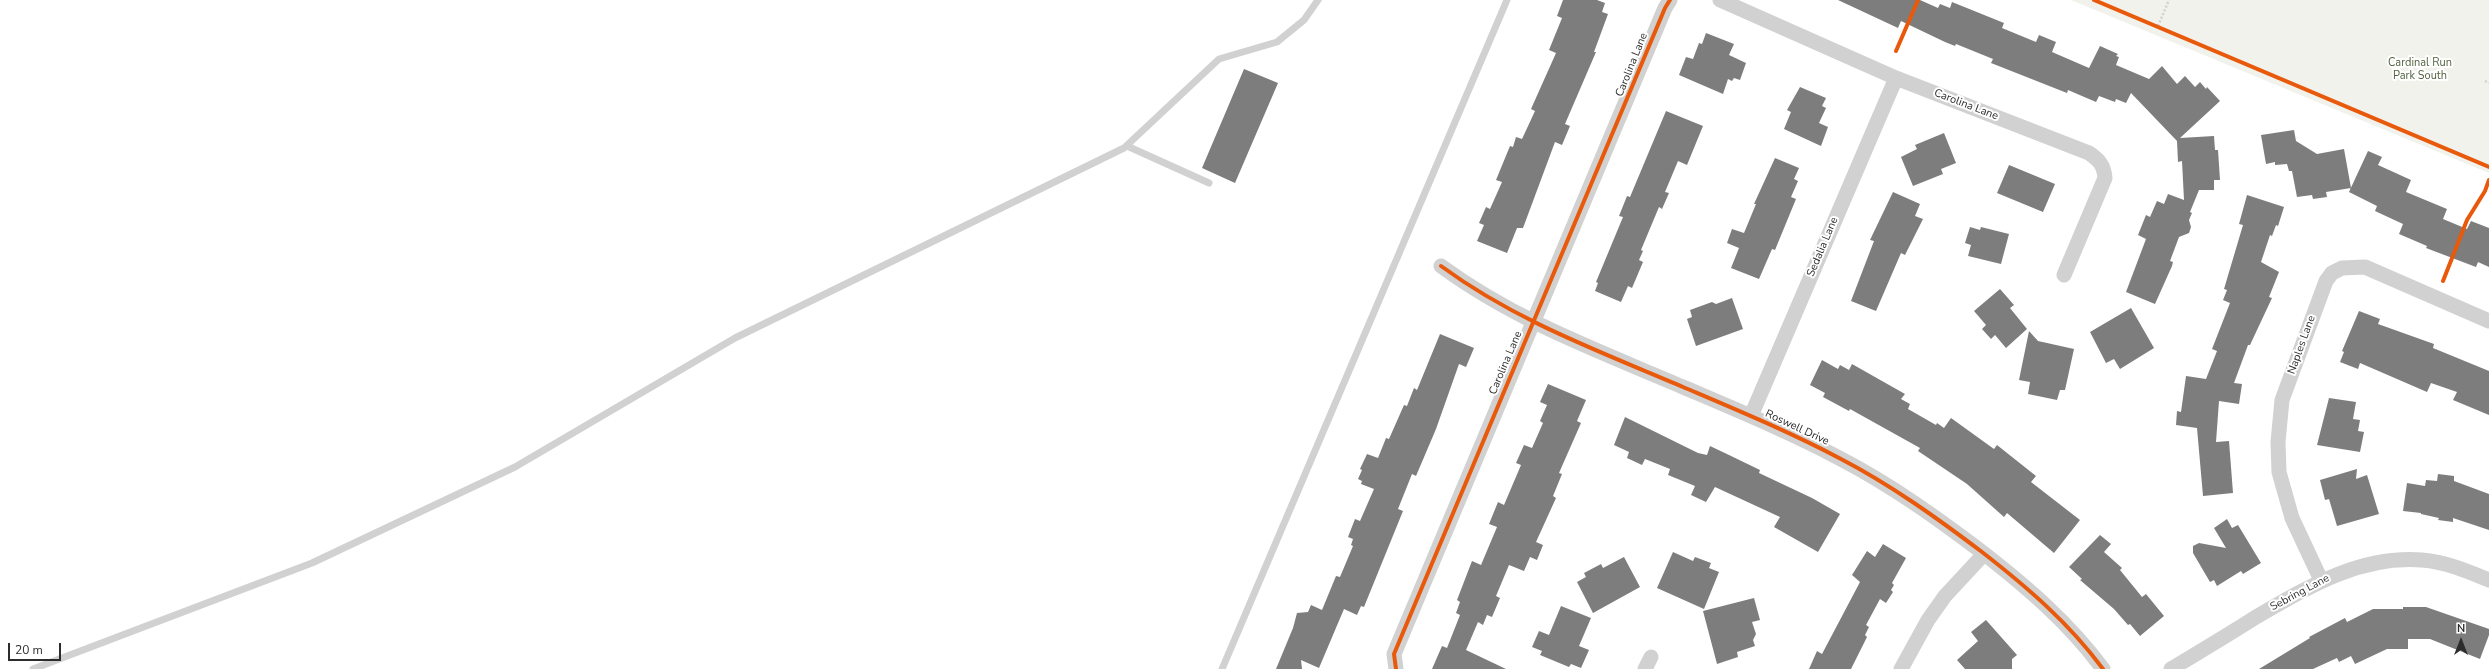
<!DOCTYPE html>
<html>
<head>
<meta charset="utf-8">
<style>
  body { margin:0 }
  #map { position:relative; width:2489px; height:669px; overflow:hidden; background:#fff; font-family:"Nunito Sans",sans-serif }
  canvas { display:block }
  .north { position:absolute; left:2441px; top:621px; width:40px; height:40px; -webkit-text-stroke:3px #fff; paint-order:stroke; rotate:0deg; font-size:11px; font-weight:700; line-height:16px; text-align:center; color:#2c2c2c }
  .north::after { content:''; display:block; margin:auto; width:14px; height:18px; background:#2c2c2c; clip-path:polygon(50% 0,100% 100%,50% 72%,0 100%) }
  .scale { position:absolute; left:8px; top:643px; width:53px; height:18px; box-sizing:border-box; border:2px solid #2c2c2c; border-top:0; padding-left:5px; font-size:12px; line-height:14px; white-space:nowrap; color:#2c2c2c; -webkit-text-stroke:3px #fff; paint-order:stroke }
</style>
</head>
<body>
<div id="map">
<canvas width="2489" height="669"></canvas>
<div class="north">N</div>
<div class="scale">20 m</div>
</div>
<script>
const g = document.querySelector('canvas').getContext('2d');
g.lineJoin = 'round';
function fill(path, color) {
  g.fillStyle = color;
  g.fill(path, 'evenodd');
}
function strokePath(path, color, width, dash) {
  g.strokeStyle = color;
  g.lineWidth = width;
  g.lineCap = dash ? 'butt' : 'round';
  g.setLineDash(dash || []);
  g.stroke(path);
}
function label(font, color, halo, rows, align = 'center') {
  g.font = font + ' "Nunito Sans",sans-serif';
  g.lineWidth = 4;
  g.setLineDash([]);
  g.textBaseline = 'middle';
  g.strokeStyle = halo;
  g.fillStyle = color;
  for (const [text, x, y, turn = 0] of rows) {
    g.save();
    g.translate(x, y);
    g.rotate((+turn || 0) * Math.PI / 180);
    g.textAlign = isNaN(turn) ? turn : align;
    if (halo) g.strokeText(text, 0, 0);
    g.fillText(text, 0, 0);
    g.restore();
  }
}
const green = new Path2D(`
  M2071,0H2489V173Z`);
const building = new Path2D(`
  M1563,0H1597L1605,3L1602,12L1608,14L1594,52H1596L1565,124L1570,126L1562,145L1555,142L1523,228H1517L1507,253L1477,241L1484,225L1479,223L1486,207L1490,209L1502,182L1496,180L1510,146L1513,147L1516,137L1522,139L1535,111L1531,109L1556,53L1549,50L1562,18L1557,16Z
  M1838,0H1920L1938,8L1940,4L1950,8L1952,2L2004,23L2002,28L2036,42L2039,35L2056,42L2052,52L2089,68L2100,46L2118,54L2116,56L2119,57L2116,65L2149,79L2162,66L2177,84L2185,76L2195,87L2200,82L2206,89L2207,87L2220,101L2180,138L2214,136L2215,150H2218L2220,180H2214V190H2199L2190,212L2192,213L2189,220L2191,227L2189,233L2179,237L2170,261L2173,262L2172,266L2155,304L2126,292L2146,239L2138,235L2146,215L2150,217L2157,201L2164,204L2168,194L2184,200L2182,161L2178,162L2177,141L2131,93L2126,103L2116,99L2115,102L2099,96L2096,102L2068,90L2067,93L1991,63L1993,59L1956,44L1955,46L1945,42L1901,21L1898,28Z
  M1706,33L1734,44L1729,55L1746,63L1740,80L1734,78L1732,81L1728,79L1723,94L1679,75L1686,57L1693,59L1699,43L1702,44Z
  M1244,69L1278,83L1235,183L1202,168Z
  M1800,87L1826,98L1822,106L1826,108L1819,123L1828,127L1821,146L1784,129L1791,112L1787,110Z
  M1666,111L1703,126L1687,165L1678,161L1665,192L1669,193L1662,209L1659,207L1641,250L1643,251L1639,260L1643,262L1632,288L1628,286L1621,302L1595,291L1598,283L1596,282L1623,217L1619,216L1627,196L1630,197Z
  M2294,130L2296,141L2317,154L2344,149L2351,188L2326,192L2327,197L2313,199L2312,195L2297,197L2292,171H2289L2287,164L2275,165V162L2266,164L2261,135Z
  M1944,133L1956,163L1941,169L1943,174L1913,186L1901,157L1917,149L1915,145Z
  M2368,151L2382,157L2378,165L2411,180L2406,192L2447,209L2443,219L2467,229L2471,221L2489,228V267L2478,262L2476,267L2426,248L2427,246L2399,234L2403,224L2375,211L2377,206L2349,192Z
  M1775,158L1799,168L1794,179L1798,181L1791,197L1796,199L1775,250L1772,249L1759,279L1731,268L1739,248L1727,243L1732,229L1744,233L1756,204H1754Z
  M2009,165L2055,184L2043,212L1997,193Z
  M1893,192L1920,204L1915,216L1923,219L1905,255L1901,253L1876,311L1851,301L1874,241L1870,240Z
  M2247,195L2284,207L2278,226L2276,225L2272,236L2270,235L2261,262L2279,272L2269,297L2272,298L2250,345H2248L2234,383L2242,384L2239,404L2219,401L2216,442L2229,441L2233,493L2203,496L2197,428L2176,425L2177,411L2181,412L2186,376L2206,379L2217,351L2212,349L2230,303L2223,300L2227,290L2224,289L2243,225L2239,224Z
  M1970,227L1980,230L1981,227L2009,234L2001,264L1968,256L1971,245L1965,243Z
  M2000,289L2014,305L2010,308L2027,329L2006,348L1995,335L1991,339L1982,329L1986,325L1974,311Z
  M1732,298L1743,329L1696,346L1687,319L1692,317L1690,310L1712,302L1716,304Z
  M2131,308L2154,348L2120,369L2114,359L2106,363L2090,332Z
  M2359,311L2380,319L2378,324L2434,344L2433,348L2489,371V415L2453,400L2457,392L2431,383L2427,392L2360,363L2358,369L2340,362L2344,352L2342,351Z
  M2029,331L2038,341L2074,349L2065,390H2060L2057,400L2028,394L2030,382L2019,380Z
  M1440,334L1474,348L1466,367L1459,364L1436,429L1416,476L1412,474L1398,509L1403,511L1364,607L1361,606L1357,615L1344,609L1319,668L1301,660L1302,669H1276L1293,628L1297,613L1308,612L1311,605L1322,610L1336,576L1340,577L1353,546L1351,545L1353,539L1348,537L1355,519L1360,521L1374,489L1361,484L1362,481L1358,479L1362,470L1360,469L1367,454L1378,458L1386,438L1389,439L1404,405L1407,406L1414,388L1417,390Z
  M1822,360L1838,369L1840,365L1849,370L1852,364L1905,394L1901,399L1910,404L1908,409L1936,425L1937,423L1944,428L1951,418L1994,449L1997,445L2036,476L2031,482L2080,520L2054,553L2007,513L2004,517L1967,484L1918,451L1920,448L1850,409L1849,411L1823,397L1825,393L1810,385Z
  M1548,384L1586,400L1577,421L1581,423L1559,473L1562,474L1553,496L1556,498L1536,542L1543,545L1537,560L1530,557L1524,571L1509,565L1496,596L1500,598L1492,617L1487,615L1483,625L1478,622L1466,650L1506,669H1432L1442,646L1447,648L1460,615L1456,613L1460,602L1457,600L1472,561L1481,565L1497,527L1489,524L1498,502L1504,505L1521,465L1516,463L1524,445L1532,448L1543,423L1540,421L1547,405L1540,402Z
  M2329,398L2356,402L2353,419L2360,420L2358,431L2364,432L2360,452L2317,445Z
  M1625,417L1698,453L1707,455L1710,446L1729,455L1760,470L1759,473L1812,498L1840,514L1818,552L1774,527L1780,517L1715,487L1706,502L1691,495L1695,486L1668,475L1670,469L1645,459L1642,465L1627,458L1629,452L1614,445Z
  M2357,469L2356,479L2367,475L2379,514L2337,526L2329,499L2325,500L2320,480Z
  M2438,474L2454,476V481L2489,494V530L2453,518V522L2438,520L2439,518L2421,514V513L2403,511L2407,483L2425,486L2426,480L2437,481Z
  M2227,519L2232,528L2238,525L2261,563L2243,574L2241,571L2217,586L2214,580L2210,582L2193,553V546L2199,543L2226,548L2214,528Z
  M2100,535L2111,544L2104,552L2122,568L2120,570L2142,597L2146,594L2164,616L2140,636L2130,624L2128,625L2114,609L2080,580L2082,579L2069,567Z
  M1883,544L1906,558L1892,583L1894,585L1891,590L1893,592L1886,603L1880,599L1866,625L1869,627L1865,635L1867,637L1851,669H1809L1817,651L1822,654L1860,582L1852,575L1867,551L1875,557Z
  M1673,552L1693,561L1695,557L1711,563L1709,568L1719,572L1704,609L1657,588Z
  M1624,557L1640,587L1593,613L1577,582L1586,577L1584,573L1601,564L1603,568Z
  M1754,598L1760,620L1752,622L1756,634L1753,640L1755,646L1737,652L1738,657L1717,664L1703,611Z
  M1561,606L1591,618L1579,646L1589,650L1581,668L1571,664L1569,667L1540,655L1542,651L1532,647L1539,631L1549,635Z
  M2403,607H2426L2489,629V635L2480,659L2430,639H2408V649H2387L2355,664L2351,656L2339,662L2337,658L2313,669H2259L2310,638L2309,637L2345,618L2347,622L2373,609H2403Z
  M1986,620L2017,655L2012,659V669H1965L1957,660L1978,641L1971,632Z`);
const path = new Path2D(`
  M2158,26L2169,0
  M2485,81L2489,83`);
const service = new Path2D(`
  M1127,146L1209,183
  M33,669L312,563L515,467L735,338L1124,148L1219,59L1277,42L1304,20L1318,0
  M1222,669L1507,0`);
const minor = new Path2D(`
  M1720,0L1896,78L2089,153C2099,160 2104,165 2105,178L2064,275
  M1441,266C1516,321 1599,351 1683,387C1737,410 1790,432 1841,459C1891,485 1937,518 1982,552C2027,587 2069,623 2103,669
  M1751,416L1896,78
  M2321,580L2292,518L2279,472L2278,442L2282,400L2326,281L2332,273L2342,268L2365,267L2489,321
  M1396,669L1394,654L1665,8L1670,0
  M1645,669L1651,657
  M1901,669L1928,620L1945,596L1984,554
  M2171,669C2199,652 2228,635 2256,617C2308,587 2360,555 2422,560C2446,562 2467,571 2489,580`);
const cycleway = new Path2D(`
  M2094,0L2489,167
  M1896,51L1918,0
  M1441,266C1516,321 1599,351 1683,387C1737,410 1790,432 1841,459C1891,485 1937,518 1982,552C2027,587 2069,623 2103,669
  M2443,281L2467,220L2485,191L2489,180
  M1396,669L1394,654L1665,8L1670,0`);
const parkNames = [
  ["Cardinal Run",2420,63],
  ["Park South",2420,76]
];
const streetNames = [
  ["Carolina Lane",1632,65,-68],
  ["Carolina Lane",1966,105,21],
  ["Sedalia Lane",1823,247,-67],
  ["Naples Lane",2302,345,-70],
  ["Carolina Lane",1506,363,-67],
  ["Roswell Drive",1797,428,25],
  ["Sebring Lane",2300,593,-28]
];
fill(green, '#f0f2eb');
fill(building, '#7d7d7d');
strokePath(path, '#d1d1d1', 2.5, [2, 2]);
strokePath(service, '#d1d1d1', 7);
strokePath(minor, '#d1d1d1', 15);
strokePath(cycleway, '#e8590c', 4);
label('11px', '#51623f', '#fff', parkNames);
label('11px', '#2c2c2c', '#fff', streetNames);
</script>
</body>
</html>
